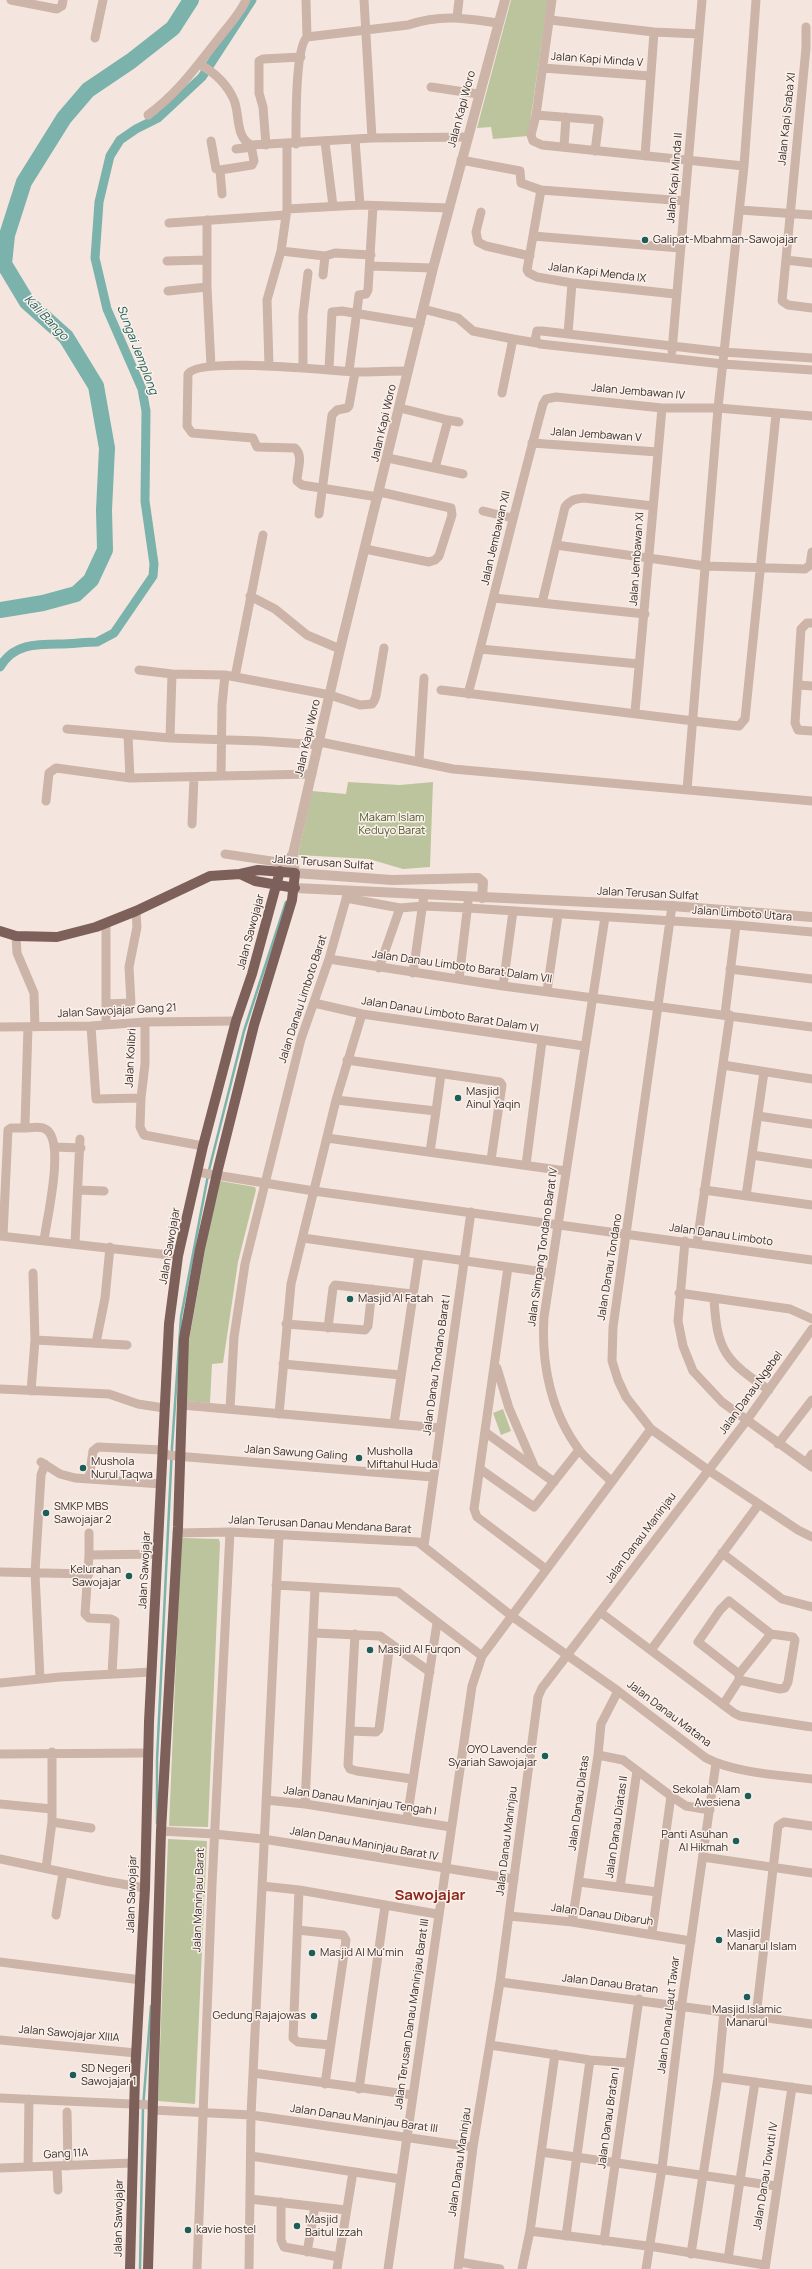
<!DOCTYPE html>
<html>
<head>
<meta charset="utf-8">
<style>
  body { margin:0 }
  canvas { display:block; background:#f4e6de }
</style>
</head>
<body>
<canvas width="812" height="2269"></canvas>
<script>
const g = document.querySelector('canvas').getContext('2d');
g.lineJoin = 'round';
function fill(path, color) {
  g.fillStyle = color;
  g.fill(path, 'evenodd');
}
function strokePath(path, color, width, dash) {
  g.strokeStyle = color;
  g.lineWidth = width;
  g.lineCap = dash ? 'butt' : 'round';
  g.setLineDash(dash || []);
  g.stroke(path);
}
function label(font, color, halo, rows, align = 'center') {
  g.font = font + ' Manrope,sans-serif';
  g.lineWidth = 3;
  g.setLineDash([]);
  g.textBaseline = 'middle';
  g.strokeStyle = halo;
  g.fillStyle = color;
  for (const [text, x, y, turn = 0] of rows) {
    g.save();
    g.translate(x, y);
    g.rotate((+turn || 0) * Math.PI / 180);
    g.textAlign = isNaN(turn) ? turn : align;
    if (halo) g.strokeText(text, 0, 0);
    g.fillText(text, 0, 0);
    g.restore();
  }
}
const green = new Path2D(`
  M511,0H548L528,136L493,139L491,127L477,128Z
  M348,782L400,785L433,782L430,867L403,869L369,859L298,855L312,791L346,794Z
  M220,1181L255,1187L256,1190L238,1262L223,1363L212,1364L210,1403L185,1401L187,1352L217,1182Z
  M503,1409L511,1431L501,1435L493,1413Z
  M183,1538L219,1539L220,1543L208,1827L169,1826L181,1540Z
  M168,1839L207,1841L195,2104L158,2101Z`);
const stream = new Path2D(`
  M157,1823V1760L172,1447L181,1317L209,1170L244,1031L286,902
  M140,2269L143,2108L151,2006`);
const canal = new Path2D(`
  M0,667C13,644 36,644 60,644C72,644 85,642 97,642L114,633L153,576L154,564L145,501L146,411L142,389L107,309L95,258L99,202L110,156L120,140L136,129L158,118L202,77L252,0`);
const river = new Path2D(`
  M0,610L43,603L76,594L91,580L105,550L104,510L107,448L96,386L66,337L27,302L4,264L7,235L24,182L64,118L88,90L131,61L173,28L191,0`);
const minor = new Path2D(`
  M11,0L57,9L62,6L63,0
  M306,0L307,37
  M364,0L372,138
  M552,0L536,115L531,135L533,141L542,145L744,166
  M457,17L459,0
  M550,20L654,32L699,34
  M806,27V48L782,301L788,305L812,308
  M95,38L103,0
  M199,64C214,72 227,84 234,100C240,114 235,137 251,145L372,138L467,137
  M543,68L650,76
  M431,87L478,94
  M148,115C178,93 196,67 219,38C228,26 240,14 246,0
  M536,115L599,120L595,151
  M355,140L360,205
  M211,141L216,169L220,170
  M325,142L333,206
  M296,144C296,125 295,48 307,37L408,25C441,14 464,18 498,23
  M266,145L263,107L259,93V61L263,59L301,57
  M564,147L566,117
  M236,149L252,147
  M645,156L654,32
  M461,160L520,171L521,183L541,190L685,201
  M541,190L527,270L529,273L537,277L572,283L675,294
  M222,194L220,170L252,165L254,161L251,145
  M287,209L360,205L449,208
  M740,210L812,215
  M481,212L476,232L478,242L486,246L530,256
  M207,220V287L211,366
  M169,223L286,215
  M533,236L680,248
  M281,251L325,256L335,253L371,255
  M786,260L812,263
  M167,261L207,260
  M370,266L433,268
  M323,275L325,256
  M168,291L207,287
  M423,309L458,318L473,331L513,339L502,393
  M568,334L572,283
  M513,339L537,343
  M672,351L702,0
  M812,358L724,352L542,331H537L535,340L540,344L723,364L812,370
  M269,366L267,300L281,251L287,209V144
  M303,367V315L308,273
  M329,369L332,312L342,311L420,324
  M349,371L359,295L366,294L368,290L373,206
  M400,408L448,420L435,468
  M448,420L459,422
  M532,443L658,452
  M388,458L463,474
  M378,497L302,485L297,481C297,470 304,456 295,448L257,447L253,438L192,433L187,426L188,374C199,356 331,371 356,372C374,372 391,371 408,371
  M483,511L512,518
  M319,514L332,415L337,410L347,408L349,406L355,372
  M556,545L705,566L805,569L810,565L812,552
  M365,549L429,562L435,560L439,556L452,515L451,508L380,492
  M250,596L275,609L307,635L340,649
  M494,598L645,614
  M542,603L565,507C571,499 576,499 584,498L653,506
  M812,623H807L801,629L795,723L798,730L812,731
  M480,649L639,664
  M139,670L172,674L225,675L330,695L360,705L372,704L374,701L376,696L384,648
  M235,677L263,535
  M799,685L812,686
  M441,690L702,722L739,726L745,719L776,414
  M468,694C494,598 517,500 543,404L546,399L556,397L662,408H718L812,416
  M635,712L662,408
  M67,729L170,738L260,741L319,745
  M128,735L130,778
  M170,738L172,674
  M320,742L453,769L812,801
  M419,761L424,678
  M221,776L222,705L225,675
  M687,790L718,408L744,166L756,0
  M46,801L49,773L56,768L130,778L312,774
  M192,824L194,777
  M225,854L291,864
  M346,898L400,908L423,906L468,908L736,925L812,932
  M672,906L613,1327L612,1361L618,1380L626,1397L651,1429L708,1470L798,1530L812,1537
  M605,917L544,1317C541,1364 551,1413 580,1451C589,1462 601,1471 611,1481
  M16,936L17,953L34,993L35,1027
  M329,959L503,986L812,1027
  M379,968L400,908
  M730,969L812,979
  M413,973L424,895
  M459,979L468,903
  M503,986L513,911
  M547,991L558,915
  M314,1003L362,1014L584,1046
  M106,1004L131,1003L129,967L137,927L136,911
  M725,1014L736,925
  M106,1025V923
  M91,1026L96,1099L141,1098L145,1064V1022
  M0,1027L91,1026L145,1022L236,1021
  M347,1060L500,1082L502,1085L491,1160
  M723,1065L812,1079
  M141,1098L140,1127L144,1135L203,1146
  M336,1100L436,1111L441,1074
  M758,1116L812,1124
  M24,1128C31,1128 43,1125 48,1131C64,1147 47,1218 44,1240
  M327,1138L566,1171
  M54,1147L81,1148
  M430,1152L436,1111
  M752,1155L812,1164
  M526,1165L542,1041
  M197,1172L314,1191L812,1260
  M78,1190L104,1191
  M704,1190L812,1205
  M746,1196L764,1072
  M0,1236L178,1256
  M3,1236L8,1130L11,1128H24L25,1125L28,1027
  M303,1238L551,1273
  M685,1241L678,1321L683,1346L693,1371L722,1402L812,1467
  M75,1243L80,1139
  M697,1243L730,1015
  M508,1267L474,1509L477,1517L546,1569
  M679,1293L790,1309L812,1319
  M714,1299C717,1352 726,1361 769,1390
  M286,1324L365,1330L368,1326L372,1289
  M328,1328L333,1288L335,1285L412,1294
  M35,1340L127,1345
  M96,1343L105,1298L110,1247
  M283,1364L401,1375
  M497,1368L509,1408L534,1466
  M0,1389L109,1394L138,1404L164,1408
  M31,1391L35,1340L33,1273
  M182,1405L440,1428
  M230,1409L234,1337L245,1264L301,1039L329,959L348,892
  M279,1414L291,1284L336,1100L362,1014
  M394,1424L419,1255
  M485,1432L554,1482
  M778,1444L812,1400
  M41,1462L60,1474L75,1478L161,1484
  M806,1463L812,1454
  M480,1469L534,1507L579,1450
  M89,1479L93,1451L98,1447L162,1450L167,1455L188,1457L433,1477
  M89,1533V1555L158,1554
  M177,1533L230,1532L418,1542L513,1617L618,1691L706,1758C735,1773 780,1775 812,1779
  M424,1546L471,1212
  M722,1553L782,1599L812,1607
  M89,1555L85,1614L89,1618L111,1619L115,1621L112,1674
  M0,1572L89,1574
  M276,1585L398,1592L482,1656
  M600,1612L734,1713L740,1716L812,1727
  M314,1633L380,1636L430,1672
  M355,1634L348,1765L350,1769L357,1771L412,1779
  M651,1650L759,1504
  M40,1678L35,1573L41,1475L45,1464
  M739,1680L780,1689L785,1688L788,1682L795,1640L793,1637L771,1634L729,1601L720,1610L698,1642L739,1674
  M0,1683L60,1677L151,1672
  M723,1705L739,1680V1674L771,1634
  M350,1731L376,1732L379,1729L390,1643
  M0,1754L147,1753
  M598,1755L623,1760L671,1796L652,1933
  M671,1796L686,1806L710,1810
  M266,1800L305,1804L451,1827
  M0,1804L52,1809
  M305,1804L315,1588
  M407,1819L437,1623
  M52,1822L91,1828
  M161,1831L214,1834L263,1839L514,1879
  M703,1857L812,1873
  M0,1859L105,1881L145,1888
  M46,1868L52,1822V1752
  M579,1882L657,1892
  M262,1886L299,1890L437,1914
  M620,1887L637,1771
  M299,1890L293,2038L298,2042L330,2045
  M56,1915L63,1873
  M509,1916L572,1922L691,1941
  M572,1922L598,1755L601,1724L618,1691
  M298,1930L343,1935L346,1940L325,2084
  M0,1962L141,1980
  M500,1982L812,2024
  M756,2016L778,1826L784,1822L812,1826
  M0,2040L136,2053
  M490,2045L590,2060L629,2063
  M253,2073L413,2095
  M718,2077L812,2090
  M359,2089L385,1906
  M0,2098L153,2105
  M152,2110L251,2115L473,2147
  M67,2112L68,2166
  M541,2152L776,2186
  M251,2156L400,2179
  M28,2167L29,2099
  M57,2167L58,2190
  M0,2168L132,2163
  M250,2199L346,2210
  M281,2202V2240L284,2247L339,2257
  M530,2231L655,2247L765,2265
  M566,2236L590,2060
  M604,2241L639,1999
  M307,2252L315,2207
  M691,2254L718,2077L724,2011
  M728,2259L755,2082
  M459,2262L500,2269
  M197,2269L212,1885L230,1532
  M249,2269L251,2115L279,1535
  M337,2269L353,2172
  M388,2269L472,1686L482,1656L651,1429
  M458,2269L473,2147L500,1982L538,1697L542,1688L747,1420L812,1329
  M522,2269L530,2231L555,2054
  M646,2269L662,2168L683,1995L716,1763
  M765,2269L792,2087`);
const tertiary = new Path2D(`
  M293,854L295,873L392,880L478,878L483,882L482,898
  M280,871L293,854L340,649L433,268L505,0
  M295,888L672,906L812,917`);
const primary = new Path2D(`
  M240,874L255,881L295,888
  M0,931L16,936L57,937L96,927L136,911L210,876L240,874L258,870L295,873L292,900L254,1025L218,1169L200,1249L184,1339L178,1527L161,1831L148,2269
  M130,2269L135,2075L145,1888L149,1722L169,1324L178,1256L203,1146L236,1021L252,974L280,871`);
const markers = [
  [645,240,4,"#1c5d58"],
  [458,1098,4,"#1c5d58"],
  [350,1299,4,"#1c5d58"],
  [359,1458,4,"#1c5d58"],
  [83,1468,4,"#1c5d58"],
  [46,1513,4,"#1c5d58"],
  [129,1576,4,"#1c5d58"],
  [370,1650,4,"#1c5d58"],
  [545,1756,4,"#1c5d58"],
  [748,1796,4,"#1c5d58"],
  [736,1841,4,"#1c5d58"],
  [719,1940,4,"#1c5d58"],
  [312,1953,4,"#1c5d58"],
  [747,1997,4,"#1c5d58"],
  [314,2016,4,"#1c5d58"],
  [73,2075,4,"#1c5d58"],
  [297,2226,4,"#1c5d58"],
  [188,2230,4,"#1c5d58"]
];
const streetNames = [
  ["Jalan Kapi Minda V",597,60,4],
  ["Jalan Kapi Woro",462,109,-75],
  ["Jalan Kapi Sraba XI",787,119,-84],
  ["Jalan Kapi Minda II",675,178,-85],
  ["Jalan Kapi Menda IX",597,273,7],
  ["Jalan Jembawan IV",638,392,5],
  ["Jalan Kapi Woro",384,423,-77],
  ["Jalan Jembawan V",596,435,4],
  ["Jalan Jembawan XII",496,538,-77],
  ["Jalan Jembawan XI",637,559,-86],
  ["Jalan Kapi Woro",308,738,-77],
  ["Jalan Terusan Sulfat",323,863,4],
  ["Jalan Terusan Sulfat",648,894,3],
  ["Jalan Limboto Utara",742,914,4],
  ["Jalan Sawojajar",251,932,-75],
  ["Jalan Danau Limboto Barat Dalam VII",462,967,8],
  ["Jalan Danau Limboto Barat",303,999,-72],
  ["Jalan Sawojajar Gang 21",117,1011,-3],
  ["Jalan Danau Limboto Barat Dalam VI",450,1015,9],
  ["Jalan Kolibri",131,1058,-87],
  ["Jalan Danau Limboto",721,1235,8],
  ["Jalan Sawojajar",170,1246,-80],
  ["Jalan Simpang Tondano Barat IV",543,1247,-82],
  ["Jalan Danau Tondano",610,1267,-81],
  ["Jalan Danau Tondano Barat I",437,1365,-82],
  ["Jalan Danau Ngebel",751,1393,-54],
  ["Jalan Sawung Galing",296,1453,4],
  ["Jalan Terusan Danau Mendana Barat",320,1525,3],
  ["Jalan Danau Maninjau",641,1538,-53],
  ["Jalan Sawojajar",145,1570,-87],
  ["Jalan Danau Matana",669,1714,37],
  ["Jalan Danau Maninjau Tengah I",360,1801,8],
  ["Jalan Danau Diatas",579,1803,-82],
  ["Jalan Danau Diatas II",617,1827,-82],
  ["Jalan Danau Maninjau",507,1841,-83],
  ["Jalan Danau Maninjau Barat IV",364,1844,10],
  ["Jalan Sawojajar",132,1894,-88],
  ["Jalan Maninjau Barat",199,1900,-88],
  ["Jalan Danau Dibaruh",602,1915,8],
  ["Jalan Danau Bratan",610,1984,7],
  ["Jalan Terusan Danau Maninjau Barat III",412,2014,-82],
  ["Jalan Danau Laut Tawar",669,2015,-83],
  ["Jalan Sawojajar XIIIA",69,2034,5],
  ["Jalan Danau Bratan I",609,2118,-82],
  ["Jalan Danau Maninjau Barat III",364,2119,8],
  ["Gang 11A",66,2154,-3],
  ["Jalan Danau Maninjau",460,2162,-82],
  ["Jalan Danau Towuti IV",766,2176,-81],
  ["Jalan Sawojajar",119,2218,-89]
];
const poiNames = [
  ["Galipat-Mbahman-Sawojajar",653,240],
  ["Masjid",466,1092],
  ["Ainul Yaqin",466,1105],
  ["Masjid Al Fatah",358,1299],
  ["Musholla",367,1452],
  ["Miftahul Huda",367,1465],
  ["Mushola",91,1462],
  ["Nurul Taqwa",91,1475],
  ["SMKP MBS",54,1507],
  ["Sawojajar 2",54,1520],
  ["Kelurahan",121,1570,"right"],
  ["Sawojajar",121,1583,"right"],
  ["Masjid Al Furqon",378,1650],
  ["OYO Lavender",537,1750,"right"],
  ["Syariah Sawojajar",537,1763,"right"],
  ["Sekolah Alam",740,1790,"right"],
  ["Avesiena",740,1803,"right"],
  ["Panti Asuhan",728,1835,"right"],
  ["Al Hikmah",728,1848,"right"],
  ["Masjid",727,1934],
  ["Manarul Islam",727,1947],
  ["Masjid Al Mu'min",320,1953],
  ["Masjid Islamic",747,2010,"center"],
  ["Manarul",747,2023,"center"],
  ["Gedung Rajajowas",306,2016,"right"],
  ["SD Negeri",81,2069],
  ["Sawojajar 1",81,2082],
  ["Masjid",305,2220],
  ["Baitul Izzah",305,2233],
  ["kavie hostel",196,2230]
];
const parkNames = [
  ["Makam Islam",392,818],
  ["Keduyo Barat",392,831]
];
const waterNames = [
  ["Kali Bango",46,318,46],
  ["Sungai Jemplong",137,350,69]
];
const districtNames = [
  ["Sawojajar",430,1896]
];
fill(green, '#bcc49d');
strokePath(stream, '#7bb2ac', 2.5);
strokePath(canal, '#7bb2ac', 9);
strokePath(river, '#7bb2ac', 16);
strokePath(minor, '#cdb4a9', 9);
strokePath(tertiary, '#cdb4a9', 10);
strokePath(primary, '#7c6059', 10);
for (const [x, y, r, color] of markers) {
  const dot = new Path2D();
  dot.arc(x, y, r, 0, 2 * Math.PI);
  g.fillStyle = color;
  g.fill(dot);
  strokePath(dot, '#fbf1eb', 1.5);
}
label('11px', '#392c29', '#fbf1eb', streetNames);
label('11px', '#392c29', '#fbf1eb', poiNames, 'left');
label('11px', '#4f592b', '#fbf1eb', parkNames);
label('italic 12px', '#1c5d58', '#fbf1eb', waterNames);
label('bold 15px', '#8c281e', '#fbf1eb', districtNames);
</script>
</body>
</html>
